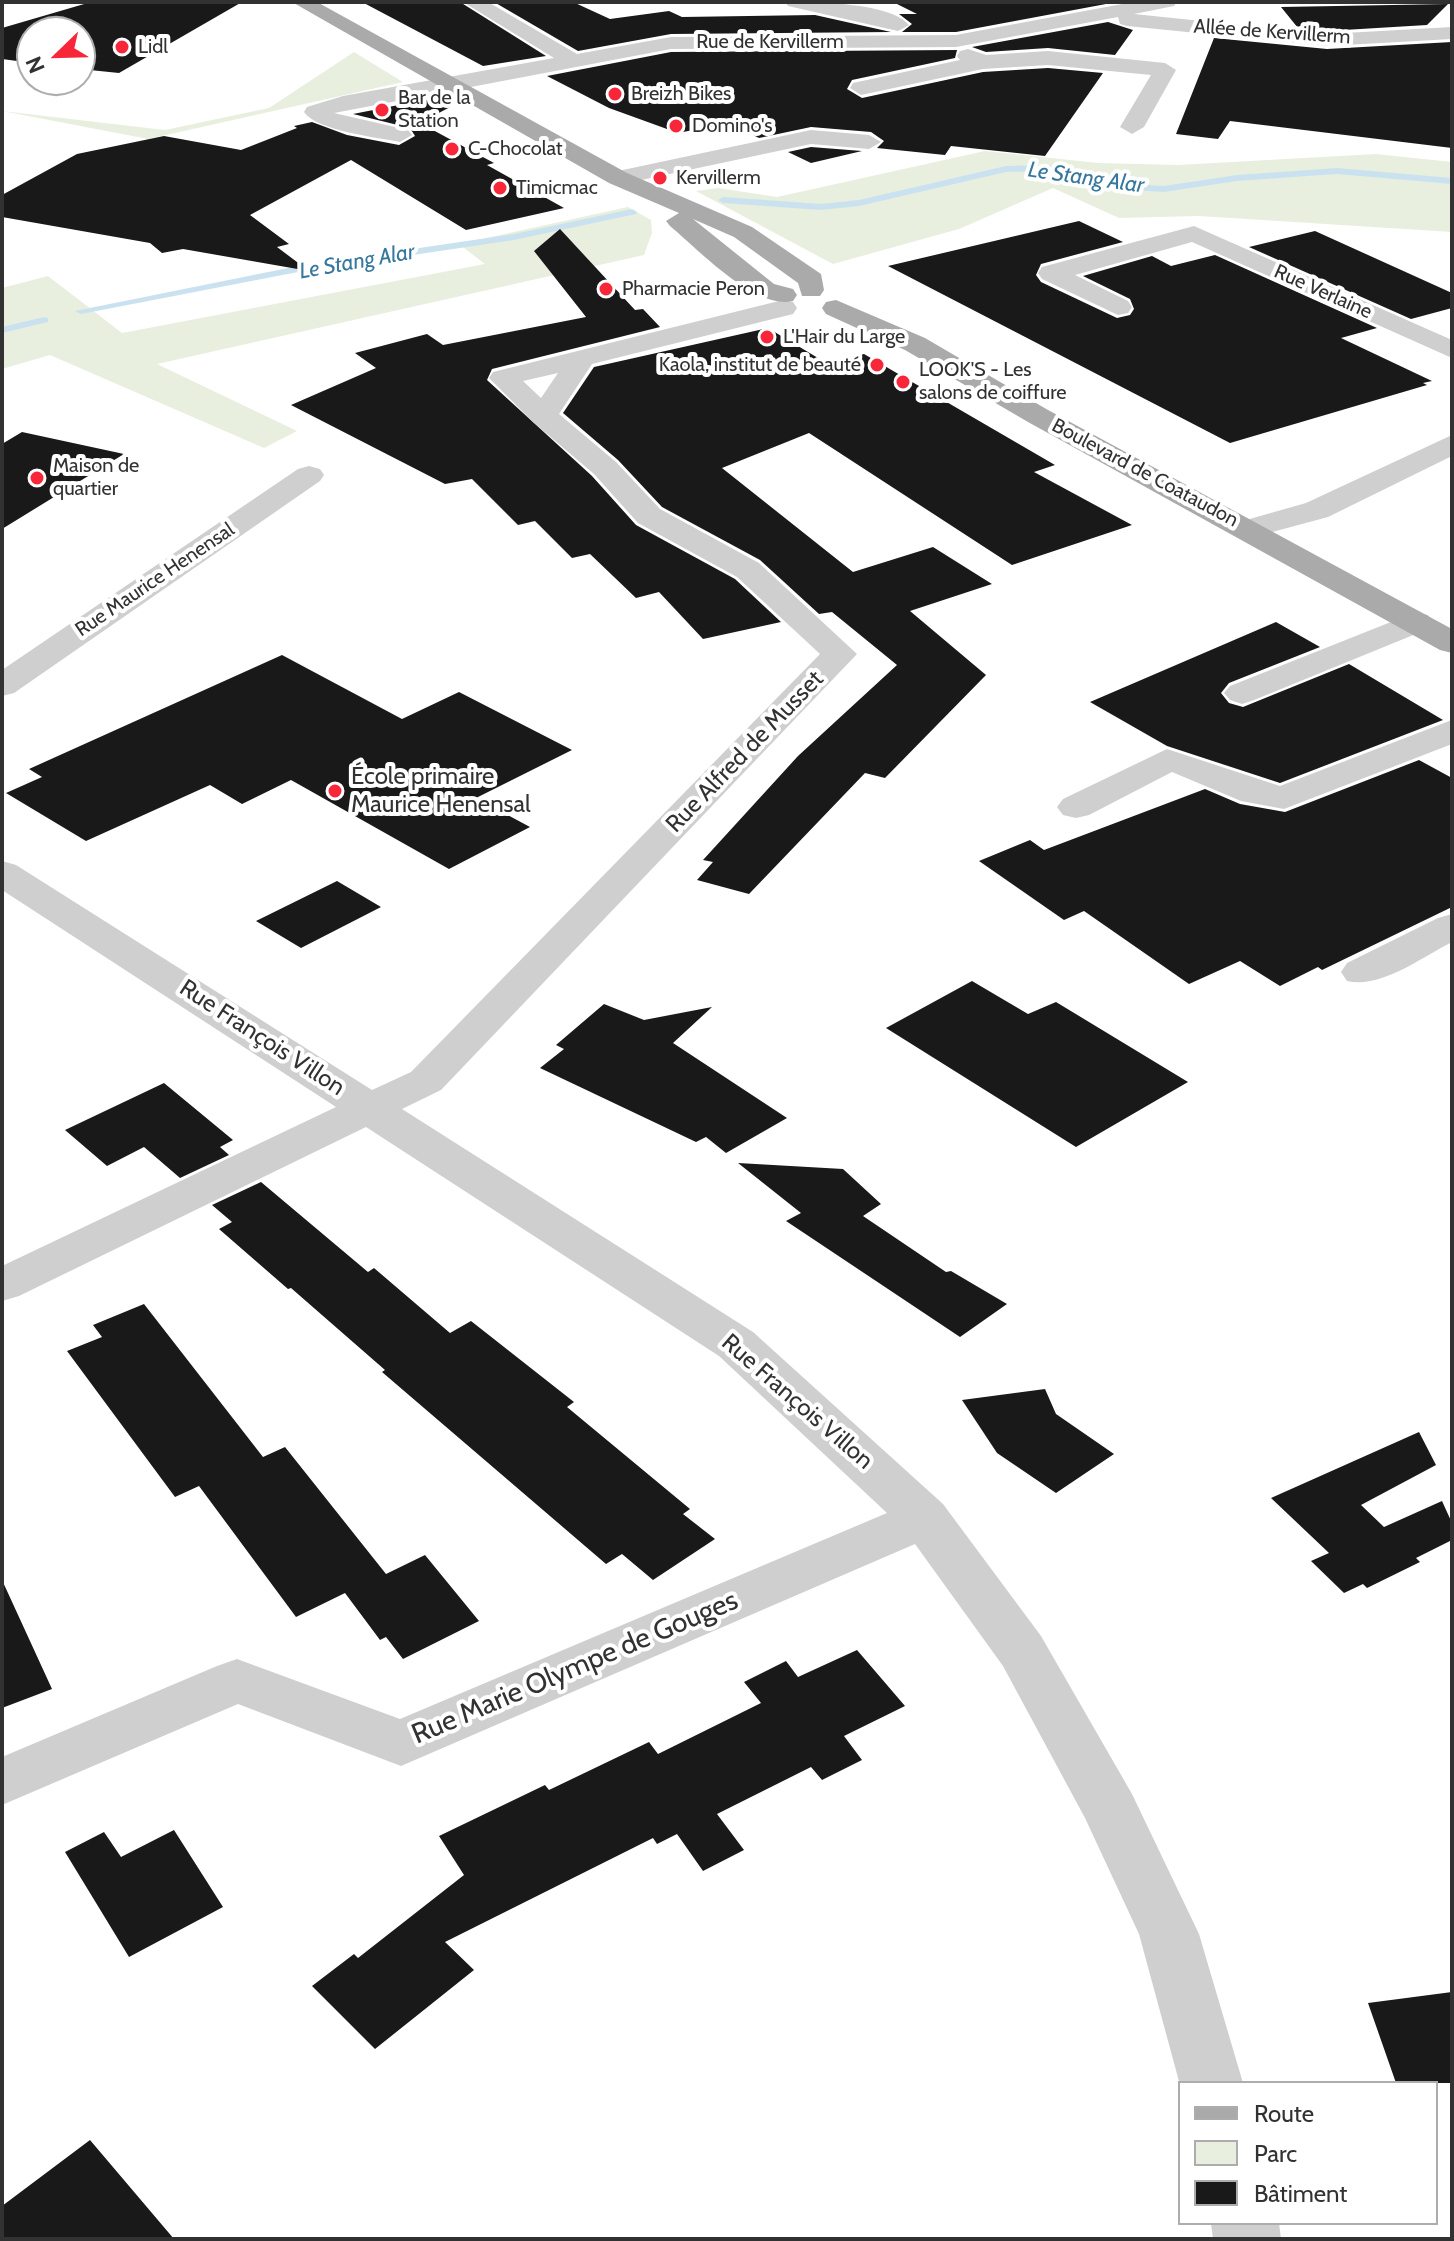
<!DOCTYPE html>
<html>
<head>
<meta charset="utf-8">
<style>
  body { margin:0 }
  #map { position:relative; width:1454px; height:2241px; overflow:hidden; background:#fff; font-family:Cabin,sans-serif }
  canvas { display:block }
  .frame { position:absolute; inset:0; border:4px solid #323232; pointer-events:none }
  .legend { position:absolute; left:1178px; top:2081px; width:260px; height:144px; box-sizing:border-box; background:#fff; border:2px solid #adadad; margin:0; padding:10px 14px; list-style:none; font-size:24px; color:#323232 }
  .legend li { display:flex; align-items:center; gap:16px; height:40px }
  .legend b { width:40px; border:2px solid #adadad }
  .north { position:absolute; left:16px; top:16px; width:80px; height:80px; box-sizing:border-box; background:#fff; border:2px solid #adadad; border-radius:50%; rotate:247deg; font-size:22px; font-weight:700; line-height:32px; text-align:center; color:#323232 }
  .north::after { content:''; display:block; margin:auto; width:28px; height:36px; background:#f72639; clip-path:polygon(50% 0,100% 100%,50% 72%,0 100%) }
</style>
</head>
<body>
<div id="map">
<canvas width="1454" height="2241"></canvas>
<div class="frame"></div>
<ul class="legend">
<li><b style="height:10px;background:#aaa"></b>Route</li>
<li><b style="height:22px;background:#e8efdf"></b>Parc</li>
<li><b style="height:22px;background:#191919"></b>Bâtiment</li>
</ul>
<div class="north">N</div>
</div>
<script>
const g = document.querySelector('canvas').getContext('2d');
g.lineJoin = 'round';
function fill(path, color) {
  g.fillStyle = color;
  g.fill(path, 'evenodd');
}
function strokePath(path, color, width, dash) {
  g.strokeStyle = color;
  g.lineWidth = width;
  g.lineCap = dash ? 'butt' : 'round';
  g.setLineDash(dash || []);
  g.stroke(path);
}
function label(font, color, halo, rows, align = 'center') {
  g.font = font + ' Cabin,sans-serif';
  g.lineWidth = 8;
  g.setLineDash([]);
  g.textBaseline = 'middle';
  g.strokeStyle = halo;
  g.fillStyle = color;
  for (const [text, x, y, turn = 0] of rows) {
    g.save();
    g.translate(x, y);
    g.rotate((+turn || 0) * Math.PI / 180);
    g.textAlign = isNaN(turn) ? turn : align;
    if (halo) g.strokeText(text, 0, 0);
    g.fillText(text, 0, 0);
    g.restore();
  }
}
const green = new Path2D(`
  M354,52L403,82L148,139L2,111L165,130L269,108Z
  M985,151L1098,163L1178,165L1376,154L1452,162V232L1199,216L1119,218L1053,188L959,229L833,264L696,191L718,188L777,197Z
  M628,207L651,220L652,233L644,255L157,364L297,431L264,448L50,355L2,369V288L48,276L122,333L485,264L459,244Z`);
const stream = new Path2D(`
  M1049,165L1133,184L1164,186L1237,175L1337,168L1452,178V184L1337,174L1237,181L1164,192L1133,190L1049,171L1006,172L859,206L821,210L723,203L718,200L723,197L821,204L859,200L1006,166Z
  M632,209L637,212L636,214L514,240L298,272L81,314L75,311L298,266L514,234Z
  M44,317L48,318V322L2,333V327Z`);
const building = new Path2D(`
  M91,2H242L119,73L80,69V32H32V63L2,59V28Z
  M362,2H460L546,56L483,66Z
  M494,2H573L610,19L669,11L682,17L815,15L891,32L671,34L578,51Z
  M893,2H1106V4L956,32H902L912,24L899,14H917Z
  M1448,4L1427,25L1327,31L1298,28L1281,7Z
  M1108,22L1133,30L1115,55L1048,48L986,52L972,47Z
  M1214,38L1327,49L1452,42V148L1230,121L1218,139L1176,134Z
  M957,50L955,58L852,80L847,89L862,98L983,72L1048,68L1103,73L1045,156L951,146L945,155L877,148L884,141L871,132L811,127L759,138L729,123L678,133L609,108L547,76L671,52Z
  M449,95L452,106L420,123L494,163L487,165L564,208L466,230L351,160L250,215L289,244L277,247L309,271L183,249L162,253L150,243L2,217V195L77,154L164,136L241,150L297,128L294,126L312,122L347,135L399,145L415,136L410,128L353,114Z
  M811,147L862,151L811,163L788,152Z
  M1079,221L1123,242L1041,264L1036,275L1041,282L1117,318L1130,315L1134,309L1130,299L1083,276L1152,256L1171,266L1215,255L1377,328L1341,338L1432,381L1423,383L1427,385L1230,443L888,266Z
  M560,229L635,310L643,309L660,327L492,369L487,380L592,476L636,525L735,579L781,622L703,639L659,592L636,598L590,554L572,558L535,521L518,525L472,479L445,484L291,405L376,368L355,353L427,334L443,345L586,317L534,251Z
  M1315,231L1452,293V308L1411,319L1249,247Z
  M768,328L828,364L864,354L1055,465L1034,472L1132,525L1012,565L809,433L722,468L853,572L933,547L992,584L910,611L986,675L885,778L865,773L749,894L697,880L713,862L703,860L798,756L897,665L832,612L819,614L760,560L662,507L618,460L563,413L594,367Z
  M22,432L124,454L2,529V444Z
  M1276,622L1320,647L1229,683L1221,693L1229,703L1243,707L1349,664L1443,720L1280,783L1167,746L1090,702Z
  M282,655L402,719L459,692L572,750L476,798L530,827L449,869L291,780L242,804L210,785L86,841L6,793L42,777L29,769Z
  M1419,760L1452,778V907L1322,970L1318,967L1280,986L1240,961L1189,984L1084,911L1064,920L979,861L1030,840L1044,850L1205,789L1240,804L1285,812Z
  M337,881L381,907L301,948L256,921Z
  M972,981L1028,1014L1056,1002L1188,1082L1076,1147L886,1028Z
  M604,1004L644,1020L712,1007L673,1043L787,1118L726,1153L706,1137L696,1142L540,1068L564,1049L556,1045Z
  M164,1083L233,1140L220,1147L229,1155L180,1178L144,1147L107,1166L65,1130Z
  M738,1163L843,1169L881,1204L863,1216L946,1272L951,1271L1007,1304L960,1337L786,1221L801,1213Z
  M261,1182L368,1272L374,1268L450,1333L471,1321L574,1402L567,1407L690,1509L683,1514L715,1539L653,1580L622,1554L606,1564L382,1372L385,1370L291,1288L288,1289L219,1229L232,1222L212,1205Z
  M144,1304L263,1457L285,1447L386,1574L425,1555L479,1621L403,1659L386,1637L380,1640L345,1593L296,1617L199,1486L175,1497L67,1351L102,1337L93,1325Z
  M1045,1389L1056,1414L1114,1454L1056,1493L997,1453L962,1400Z
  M1419,1432L1436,1465L1361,1505L1384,1527L1442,1501L1452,1523V1540L1416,1558L1420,1562L1367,1588L1363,1584L1344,1593L1311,1561L1329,1553L1271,1498Z
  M2,1580L52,1689L2,1708Z
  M857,1650L905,1706L844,1736L862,1760L822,1780L811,1767L717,1814L744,1850L703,1871L677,1834L657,1844L653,1838L445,1942L474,1970L375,2049L312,1986L354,1954L358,1958L464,1875L439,1836L545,1785L549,1790L649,1742L658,1754L761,1703L744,1682L786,1661L798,1677Z
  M174,1830L223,1907L129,1957L65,1852L104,1832L121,1857Z
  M1452,1992V2083H1396L1368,2003Z
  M90,2140L174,2239H2V2206Z`);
const minor = new Path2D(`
  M463,2H488L577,54L671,37L956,35L1133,2H1177L1174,6L1134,14L1327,34L1452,27V39L1327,46L1127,26L1120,24L1118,17L956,47L671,49L334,113L408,130L412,135L400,142C376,137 317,131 304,112L307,107L343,96L554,58Z
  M785,2C813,2 890,2 909,25L898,31L788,6Z
  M968,49L986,55L1048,51L1165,63L1176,70L1144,127L1132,134L1120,127L1151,75L1048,65L983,69L861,95L850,88L853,83L960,60L957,56L960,51Z
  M811,130L869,135L881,142L869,149L811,144L618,185L606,178L618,171Z
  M1194,226L1452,340V358L1192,242L1075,275L1128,301L1132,307L1128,313L1118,315L1042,279L1038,273L1042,267Z
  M783,300L793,302L797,308L793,314L592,364L559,414L616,462L660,509L759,563L857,654L441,1090L402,1109L753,1332L943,1504L1041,1636L1132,1794L1199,1934L1243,2083L1180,2085L1139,1934L1085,1818L1003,1666L915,1544L401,1766L238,1704L2,1805V1757L217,1666L237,1659L400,1719L887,1513L719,1356L366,1127L19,1296L2,1301V1266L336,1107L2,890V861L16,865L372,1090L411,1072L820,654L737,577L638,523L594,474L533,422L489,378L493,372ZM558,373L541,398L523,381Z
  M1452,435V456L1328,517L1250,538L1239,536L1234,529L1239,522L1306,503Z
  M309,466L320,469L324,475L320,481L14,693L2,696V670L298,469Z
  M1416,612L1428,615L1433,622L1428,629L1254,700L1242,704L1230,700L1224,693L1230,686Z
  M1452,720V744L1284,809L1241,801L1172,772L1089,815L1076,818L1063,815L1057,807L1063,799L1167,749L1280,786Z
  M1452,914V942C1422,957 1381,989 1347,981L1341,972L1347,963L1438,918Z
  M1211,2223H1279L1281,2239H1213Z`);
const major = new Path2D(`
  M292,2H317L627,173L752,227L821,274L824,290L820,296H802L798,283L734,237L693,219L774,284L793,289L797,295L793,301C755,310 699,250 670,226L666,221L679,213L609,183Z
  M836,300L925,338L1048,410L1452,629V653L1440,650L1028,422L905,350L826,314L822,308L826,302Z`);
const markers = [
  [122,47,8,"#f72639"],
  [615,94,8,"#f72639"],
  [382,110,8,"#f72639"],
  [676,126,8,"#f72639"],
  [452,149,8,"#f72639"],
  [660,178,8,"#f72639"],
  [500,188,8,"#f72639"],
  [606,289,8,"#f72639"],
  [767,337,8,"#f72639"],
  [877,365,8,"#f72639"],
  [903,382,8,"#f72639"],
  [37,478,8,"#f72639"],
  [335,791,8,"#f72639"]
];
const farStreetnames = [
  ["Allée de Kervillerm",1272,32,4],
  ["Rue de Kervillerm",770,42],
  ["Rue Verlaine",1323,292,24],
  ["Boulevard de Coataudon",1145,473,28],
  ["Rue Maurice Henensal",155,580,-34]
];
const farPoinames = [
  ["Lidl",138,47],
  ["Breizh Bikes",631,94],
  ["Bar de la",398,98],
  ["Station",398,121],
  ["Domino's",692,126],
  ["C-Chocolat",468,149],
  ["Kervillerm",676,178],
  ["Timicmac",516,188],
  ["Pharmacie Peron",622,289],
  ["L'Hair du Large",783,337],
  ["Kaola, institut de beauté",861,365,"right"],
  ["LOOK'S - Les",919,370],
  ["salons de coiffure",919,393],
  ["Maison de",53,466],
  ["quartier",53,489]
];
const farWaternames = [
  ["Le Stang Alar",1086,178,8],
  ["Le Stang Alar",357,262,-10]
];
const streetNames = [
  ["Rue Alfred de Musset",745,752,-46],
  ["Rue François Villon",262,1038,33],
  ["Rue François Villon",797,1402,41]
];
const poiNames = [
  ["École primaire",351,777],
  ["Maurice Henensal",351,805]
];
const nearStreetnames = [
  ["Rue Marie Olympe de Gouges",575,1668,-23]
];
fill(green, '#e8efdf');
fill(stream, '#cae2f0');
fill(building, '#191919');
fill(minor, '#cfcfcf');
fill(major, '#aaa');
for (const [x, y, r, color] of markers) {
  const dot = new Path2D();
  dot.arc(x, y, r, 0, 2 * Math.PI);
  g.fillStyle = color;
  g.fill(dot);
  strokePath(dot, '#fff', 3);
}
label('20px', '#323232', '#fff', farStreetnames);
label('20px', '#323232', '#fff', farPoinames, 'left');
label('italic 22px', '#36779e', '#fff', farWaternames);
label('24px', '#323232', '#fff', streetNames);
label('24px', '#323232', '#fff', poiNames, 'left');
label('28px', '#323232', '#fff', nearStreetnames);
</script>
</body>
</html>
